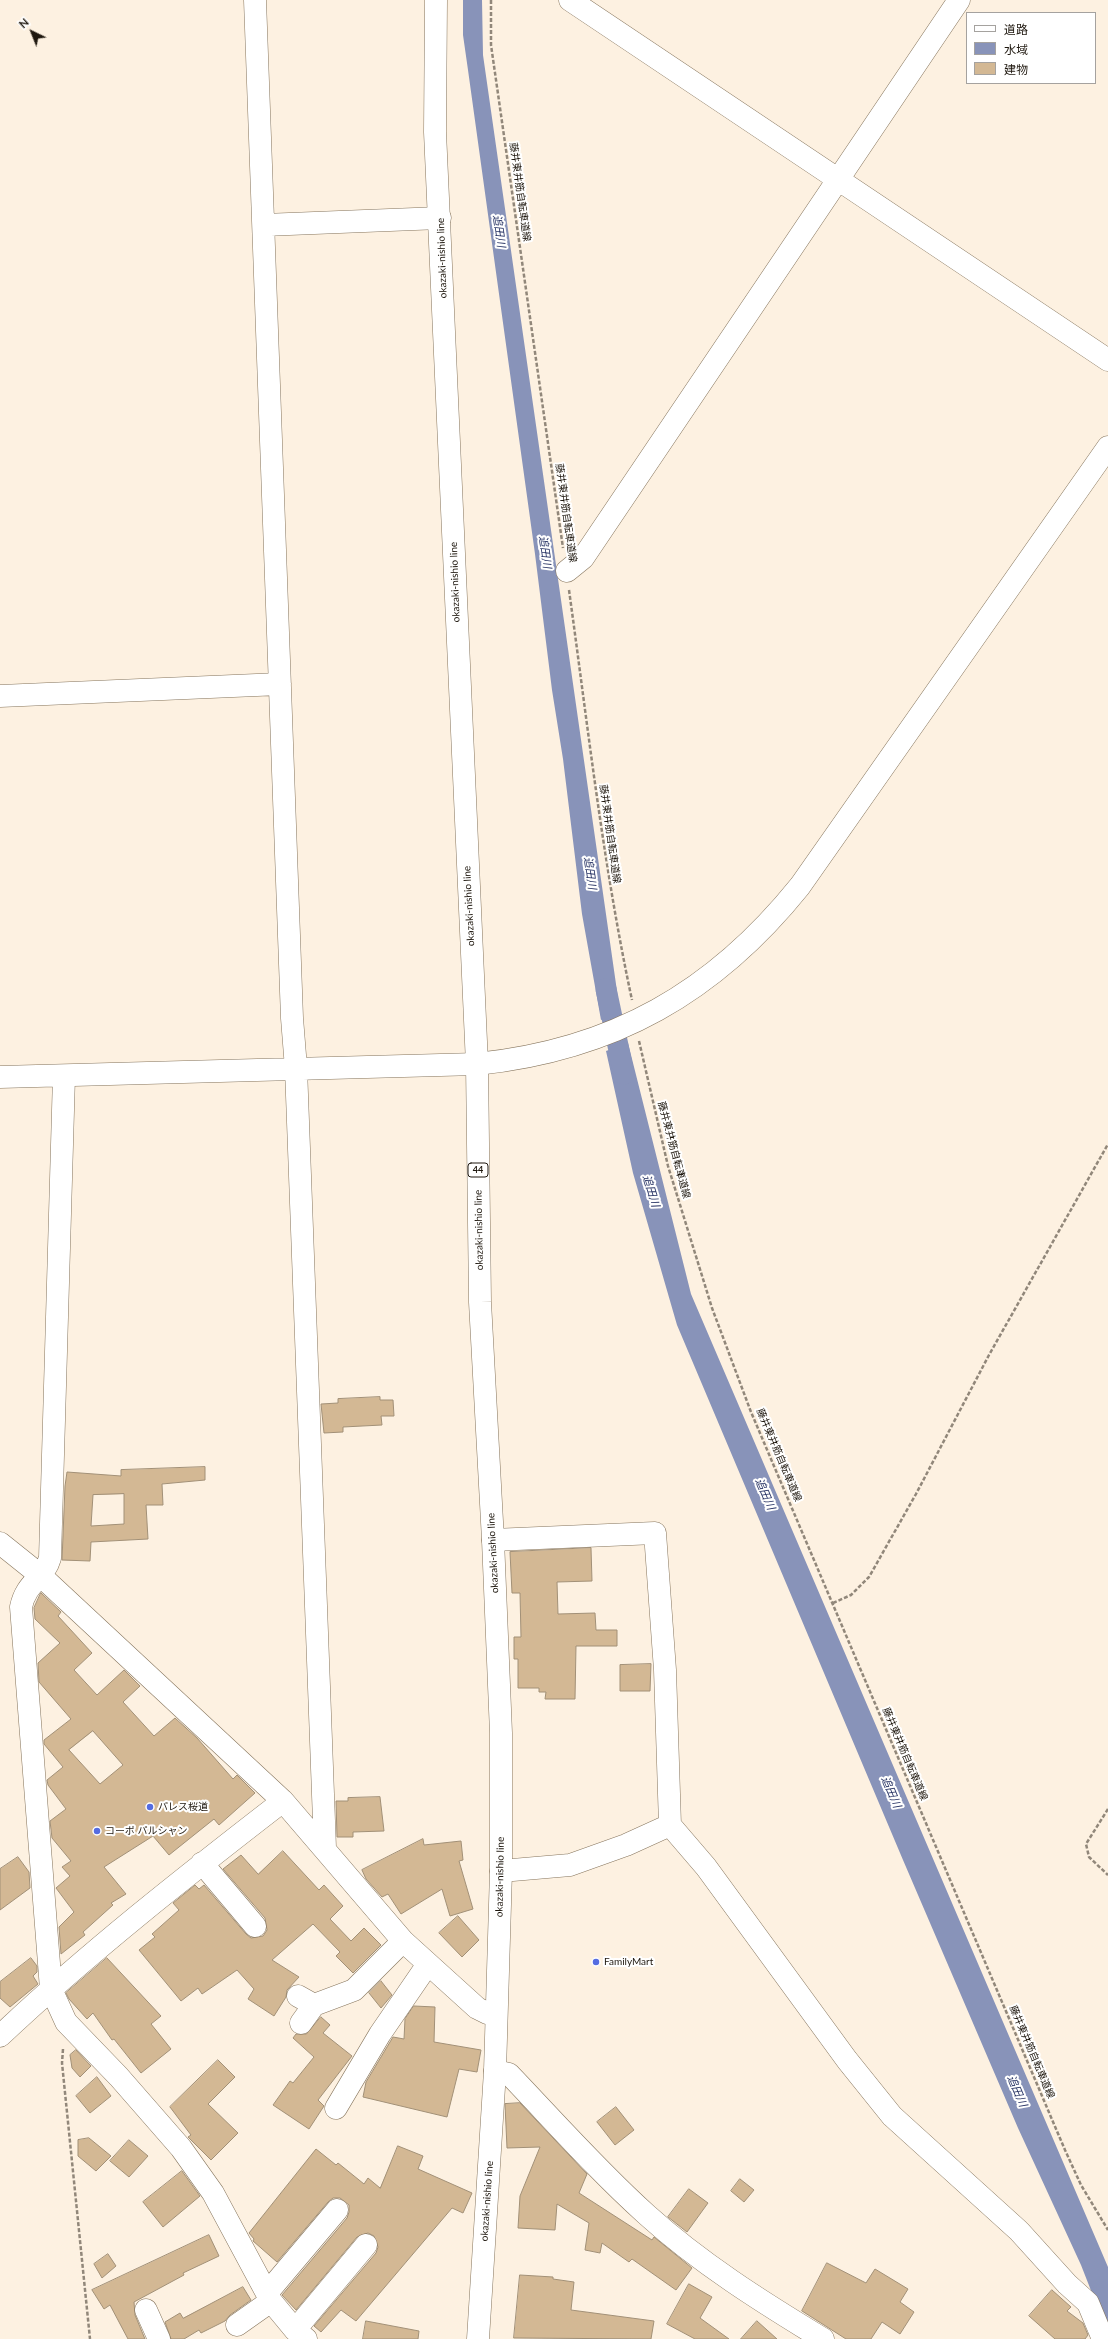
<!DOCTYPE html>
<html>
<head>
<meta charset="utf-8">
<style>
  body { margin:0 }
  #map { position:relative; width:1108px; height:2339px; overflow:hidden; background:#fdf1e1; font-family:Lato,"Noto Sans JP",sans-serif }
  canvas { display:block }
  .legend { position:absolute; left:966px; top:12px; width:130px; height:72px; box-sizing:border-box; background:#fff; border:1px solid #a5a29f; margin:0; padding:5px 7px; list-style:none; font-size:12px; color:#1e170e }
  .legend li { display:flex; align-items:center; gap:8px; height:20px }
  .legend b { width:20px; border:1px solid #a5a29f }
  .north { position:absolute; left:12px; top:12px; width:40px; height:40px; -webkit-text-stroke:3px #fff; paint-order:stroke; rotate:317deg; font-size:11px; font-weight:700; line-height:16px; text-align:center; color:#1e170e }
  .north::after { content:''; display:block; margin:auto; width:14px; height:18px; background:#1e170e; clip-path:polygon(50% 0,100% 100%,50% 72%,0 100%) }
</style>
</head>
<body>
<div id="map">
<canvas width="1108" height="2339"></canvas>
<ul class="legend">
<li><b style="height:5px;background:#fff"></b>道路</li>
<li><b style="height:11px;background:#8893b9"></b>水域</li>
<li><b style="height:11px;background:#d3b894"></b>建物</li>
</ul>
<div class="north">N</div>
</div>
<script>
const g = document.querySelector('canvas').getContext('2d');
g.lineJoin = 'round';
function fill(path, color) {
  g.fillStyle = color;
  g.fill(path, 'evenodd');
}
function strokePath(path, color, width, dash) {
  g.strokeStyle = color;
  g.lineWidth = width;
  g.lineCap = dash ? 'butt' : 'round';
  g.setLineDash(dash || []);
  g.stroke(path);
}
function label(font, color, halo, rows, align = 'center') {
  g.font = font + ' Lato,"Noto Sans JP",sans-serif';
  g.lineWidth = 4;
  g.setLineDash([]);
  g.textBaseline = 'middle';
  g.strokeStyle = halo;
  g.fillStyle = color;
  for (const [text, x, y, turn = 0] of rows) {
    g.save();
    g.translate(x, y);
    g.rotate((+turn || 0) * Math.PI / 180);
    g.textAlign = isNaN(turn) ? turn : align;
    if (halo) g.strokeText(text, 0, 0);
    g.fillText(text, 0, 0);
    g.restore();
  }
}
const water = new Path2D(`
  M463,0H482L483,55L620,1012L601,1020L582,914L563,759L552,690L535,554L468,70L463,35Z
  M628,1043L691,1294L1108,2267V2334L1081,2265L1018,2128L903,1860L677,1325L633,1173L606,1051Z`);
const canal = new Path2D(`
  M606,989L624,1074`);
const building = new Path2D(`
  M380,1397V1400H393L394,1416H381L382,1425L343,1427V1432L324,1433L321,1404L338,1403V1399Z
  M205,1467V1480L162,1484L163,1505H146L148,1539L91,1542L90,1561L62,1560L65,1486L67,1472L121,1476V1470ZM124,1494V1524L91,1526L93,1495Z
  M591,1548L592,1581L557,1582L558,1614L595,1613L596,1630H617V1646H576L575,1699H545L546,1692H539V1688H518V1659H514V1637H521L520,1593H512L510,1552Z
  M41,1593L61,1612L58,1616L92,1653L74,1670L97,1695L124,1670L140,1686L123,1702L154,1736L175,1718L197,1738L233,1779L237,1775L255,1793L219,1825L214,1819L169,1855L153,1836L104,1867L126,1894L111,1903L113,1905L83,1932L85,1935L61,1954L59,1927L74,1912L56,1888L70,1876L62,1867L71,1861L52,1838L50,1821L66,1809L48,1785L47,1780L63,1767L44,1744V1740L71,1719L39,1682L38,1663L60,1643L35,1619L34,1608ZM93,1731L123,1765L100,1784L69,1750Z
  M651,1664L650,1691H620V1665Z
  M380,1797L384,1831L353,1832V1837H337L336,1801H348V1798Z
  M423,1839L424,1845L461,1841L463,1860L459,1861L473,1909L450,1916L442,1889L401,1914L388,1894L382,1897L366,1879L362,1870Z
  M283,1851L319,1890L324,1885L343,1906L330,1919L351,1941L364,1928L381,1945L353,1973L336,1956L340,1952L313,1924L272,1960L299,1977L287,1990L286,1997L274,2016L248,1999L254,1989L237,1970L202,1994L198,1988L181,2001L139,1950L155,1937L152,1934L179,1910L173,1903L195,1885L199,1889L204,1885L246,1934L251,1938L263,1936L267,1930L265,1918L223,1869L241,1855L258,1874Z
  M18,1857L29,1872L30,1888L0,1910V1869Z
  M458,1916L479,1940L462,1957L439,1933Z
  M31,1958L37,1966V1972L33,1976L38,1984L10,2007L0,1998V1982Z
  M107,1958L161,2016L151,2024L171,2049L141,2073L114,2039L112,2040L93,2013L87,2019L69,1999L66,1993Z
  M381,1981L392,1995L381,2008L369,1993Z
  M414,2006L435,2007L434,2042L481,2050L477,2072L459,2069L447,2117L363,2097L366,2082L393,2037L404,2039L405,2019Z
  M321,2017L330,2025L323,2033L352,2056L318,2100L324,2106L309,2129L273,2105L290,2081L293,2083L314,2057L293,2038L296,2034H306Z
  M76,2050L91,2066L80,2077L72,2068L70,2055Z
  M218,2060L235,2077L208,2104L238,2133L211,2160L188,2137L191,2135L170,2107Z
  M97,2077L111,2096L90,2113L76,2096Z
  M520,2103L587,2174L579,2193L652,2240L654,2237L692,2268L676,2290L632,2259L629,2262L602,2243L600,2253L585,2250L589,2223L557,2204L555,2230L518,2228L520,2196L540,2147L507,2148L505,2104Z
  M616,2107L634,2130L615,2145L597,2122Z
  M89,2138L111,2156L96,2171L78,2156V2140Z
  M129,2140L148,2156L129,2177L110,2161Z
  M398,2146L423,2156L418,2169L472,2193L463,2213L452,2208L356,2321L341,2310L321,2332L314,2326L376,2253L378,2247L374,2236L368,2233L357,2237L296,2310L282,2295L347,2218L349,2212V2205L340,2198H333L328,2202L277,2262L253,2241L254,2239L249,2233L316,2149L336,2165L338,2163L364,2184L368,2178L380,2188Z
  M182,2171L200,2196L163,2227L143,2202Z
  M740,2179L754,2190L744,2202L731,2191Z
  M689,2189L708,2203L687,2232L668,2217Z
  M209,2235L219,2256L183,2273L184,2275L134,2302L135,2315L145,2339H128L110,2305L104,2309L92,2290Z
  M108,2254L116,2266L102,2278L94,2264Z
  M827,2263L866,2283L875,2269L908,2289L900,2302L914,2312L900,2334L882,2322L871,2339H846L802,2311Z
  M520,2275L553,2277V2279L574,2282L571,2310L654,2321L651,2339L514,2338Z
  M689,2284L712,2297L700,2318L729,2339H695L667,2324Z
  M243,2287L251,2300L230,2315L225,2321L201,2333L199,2330L184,2339H171L165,2322L180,2313L183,2318Z
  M1052,2290L1071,2307L1067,2311L1083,2323L1088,2335L1085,2339H1055L1029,2316Z
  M366,2321L419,2331L418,2339H363Z
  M757,2321L777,2339H741Z`);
const path = new Path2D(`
  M491,0V45L563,548
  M569,590C588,727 603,865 632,1000
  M639,1041L668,1166L712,1308L751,1412L1065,2150L1081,2185L1108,2230
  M833,1603L851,1595L869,1577L916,1494L989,1355L1108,1144
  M1108,1809L1086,1844L1089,1857L1108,1875
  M63,2049L62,2063L90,2339`);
const minor = new Path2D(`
  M255,0L292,1018L296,1068L325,1848
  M570,0L1108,360
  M264,225L440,218
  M567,571L583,558L959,0
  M0,696L280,684
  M64,1076L50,1558C44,1579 26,1582 21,1607L51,1989L66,2022L119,2077L181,2148L213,2193L271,2301L295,2330L306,2339
  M0,1077L477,1064C613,1050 714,993 800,886L1108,447
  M493,1540L655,1533L665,1670L670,1825L706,1867L847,2060L892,2116L1019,2231L1067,2284L1088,2303L1103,2339
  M0,1543L40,1575L283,1801L403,1941L477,2008L487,2013L495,2014
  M202,1863L255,1926
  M501,1871L570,1865L626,1845L670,1825
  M298,1996L314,2005
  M301,2023L314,2005L354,1990L403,1941
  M0,2036C89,1952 186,1876 283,1801
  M495,2071L509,2074C554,2121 598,2171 647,2215C700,2263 762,2302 823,2339
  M336,2108L380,2034L428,1964
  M267,2293L337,2210
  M146,2310L159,2339
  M237,2325L271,2301
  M295,2330L366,2245`);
const major = new Path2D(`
  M436,0L435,132L477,1064L480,1302L493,1540L501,1733V1871L495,2071L478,2339`);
const markers = [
  [150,1807,4,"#546ce1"],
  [97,1831,4,"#546ce1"],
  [596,1962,4,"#546ce1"]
];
const shields = [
  [478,1170,20]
];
const shieldNames = [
  ["44",478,1170]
];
const streetNames = [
  ["藤井東井筋自転車道線",520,192,82],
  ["okazaki-nishio line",442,258,-92],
  ["藤井東井筋自転車道線",566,513,82],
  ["okazaki-nishio line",455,582,-92],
  ["藤井東井筋自転車道線",610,834,82],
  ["okazaki-nishio line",469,906,-93],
  ["藤井東井筋自転車道線",674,1150,75],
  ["okazaki-nishio line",479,1230,-91],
  ["藤井東井筋自転車道線",779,1455,67],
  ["okazaki-nishio line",493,1553,-93],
  ["藤井東井筋自転車道線",905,1754,67],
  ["okazaki-nishio line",500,1877,-89],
  ["藤井東井筋自転車道線",1032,2052,67],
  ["okazaki-nishio line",487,2201,-86]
];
const poiNames = [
  ["パレス桜道",158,1807],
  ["コーポ パルシャン",105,1831],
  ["FamilyMart",604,1962]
];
const waterNames = [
  ["追田川",499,231,82],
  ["追田川",545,552,82],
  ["追田川",590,873,82],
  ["追田川",651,1191,73],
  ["追田川",765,1494,67],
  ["追田川",891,1792,67],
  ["追田川",1017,2091,67]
];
fill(water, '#8893b9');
strokePath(canal, '#8893b9', 21);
fill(building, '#d3b894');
strokePath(building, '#a29077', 1);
strokePath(minor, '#86755d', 23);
strokePath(major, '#86755d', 23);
strokePath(path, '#91877a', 2.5, [4, 2]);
strokePath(minor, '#fff', 22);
strokePath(major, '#fff', 22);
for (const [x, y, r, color] of markers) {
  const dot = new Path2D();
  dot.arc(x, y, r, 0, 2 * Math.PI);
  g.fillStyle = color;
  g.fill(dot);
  strokePath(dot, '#fff', 1.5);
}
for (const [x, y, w] of shields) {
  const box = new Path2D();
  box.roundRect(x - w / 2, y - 7, w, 14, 3);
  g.fillStyle = '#fff';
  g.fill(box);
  strokePath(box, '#1e170e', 1);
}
label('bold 9px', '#1e170e', null, shieldNames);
label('10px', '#1e170e', '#fff', streetNames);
label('10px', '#1e170e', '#fff', poiNames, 'left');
label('italic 11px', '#273364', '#fff', waterNames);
</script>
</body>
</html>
